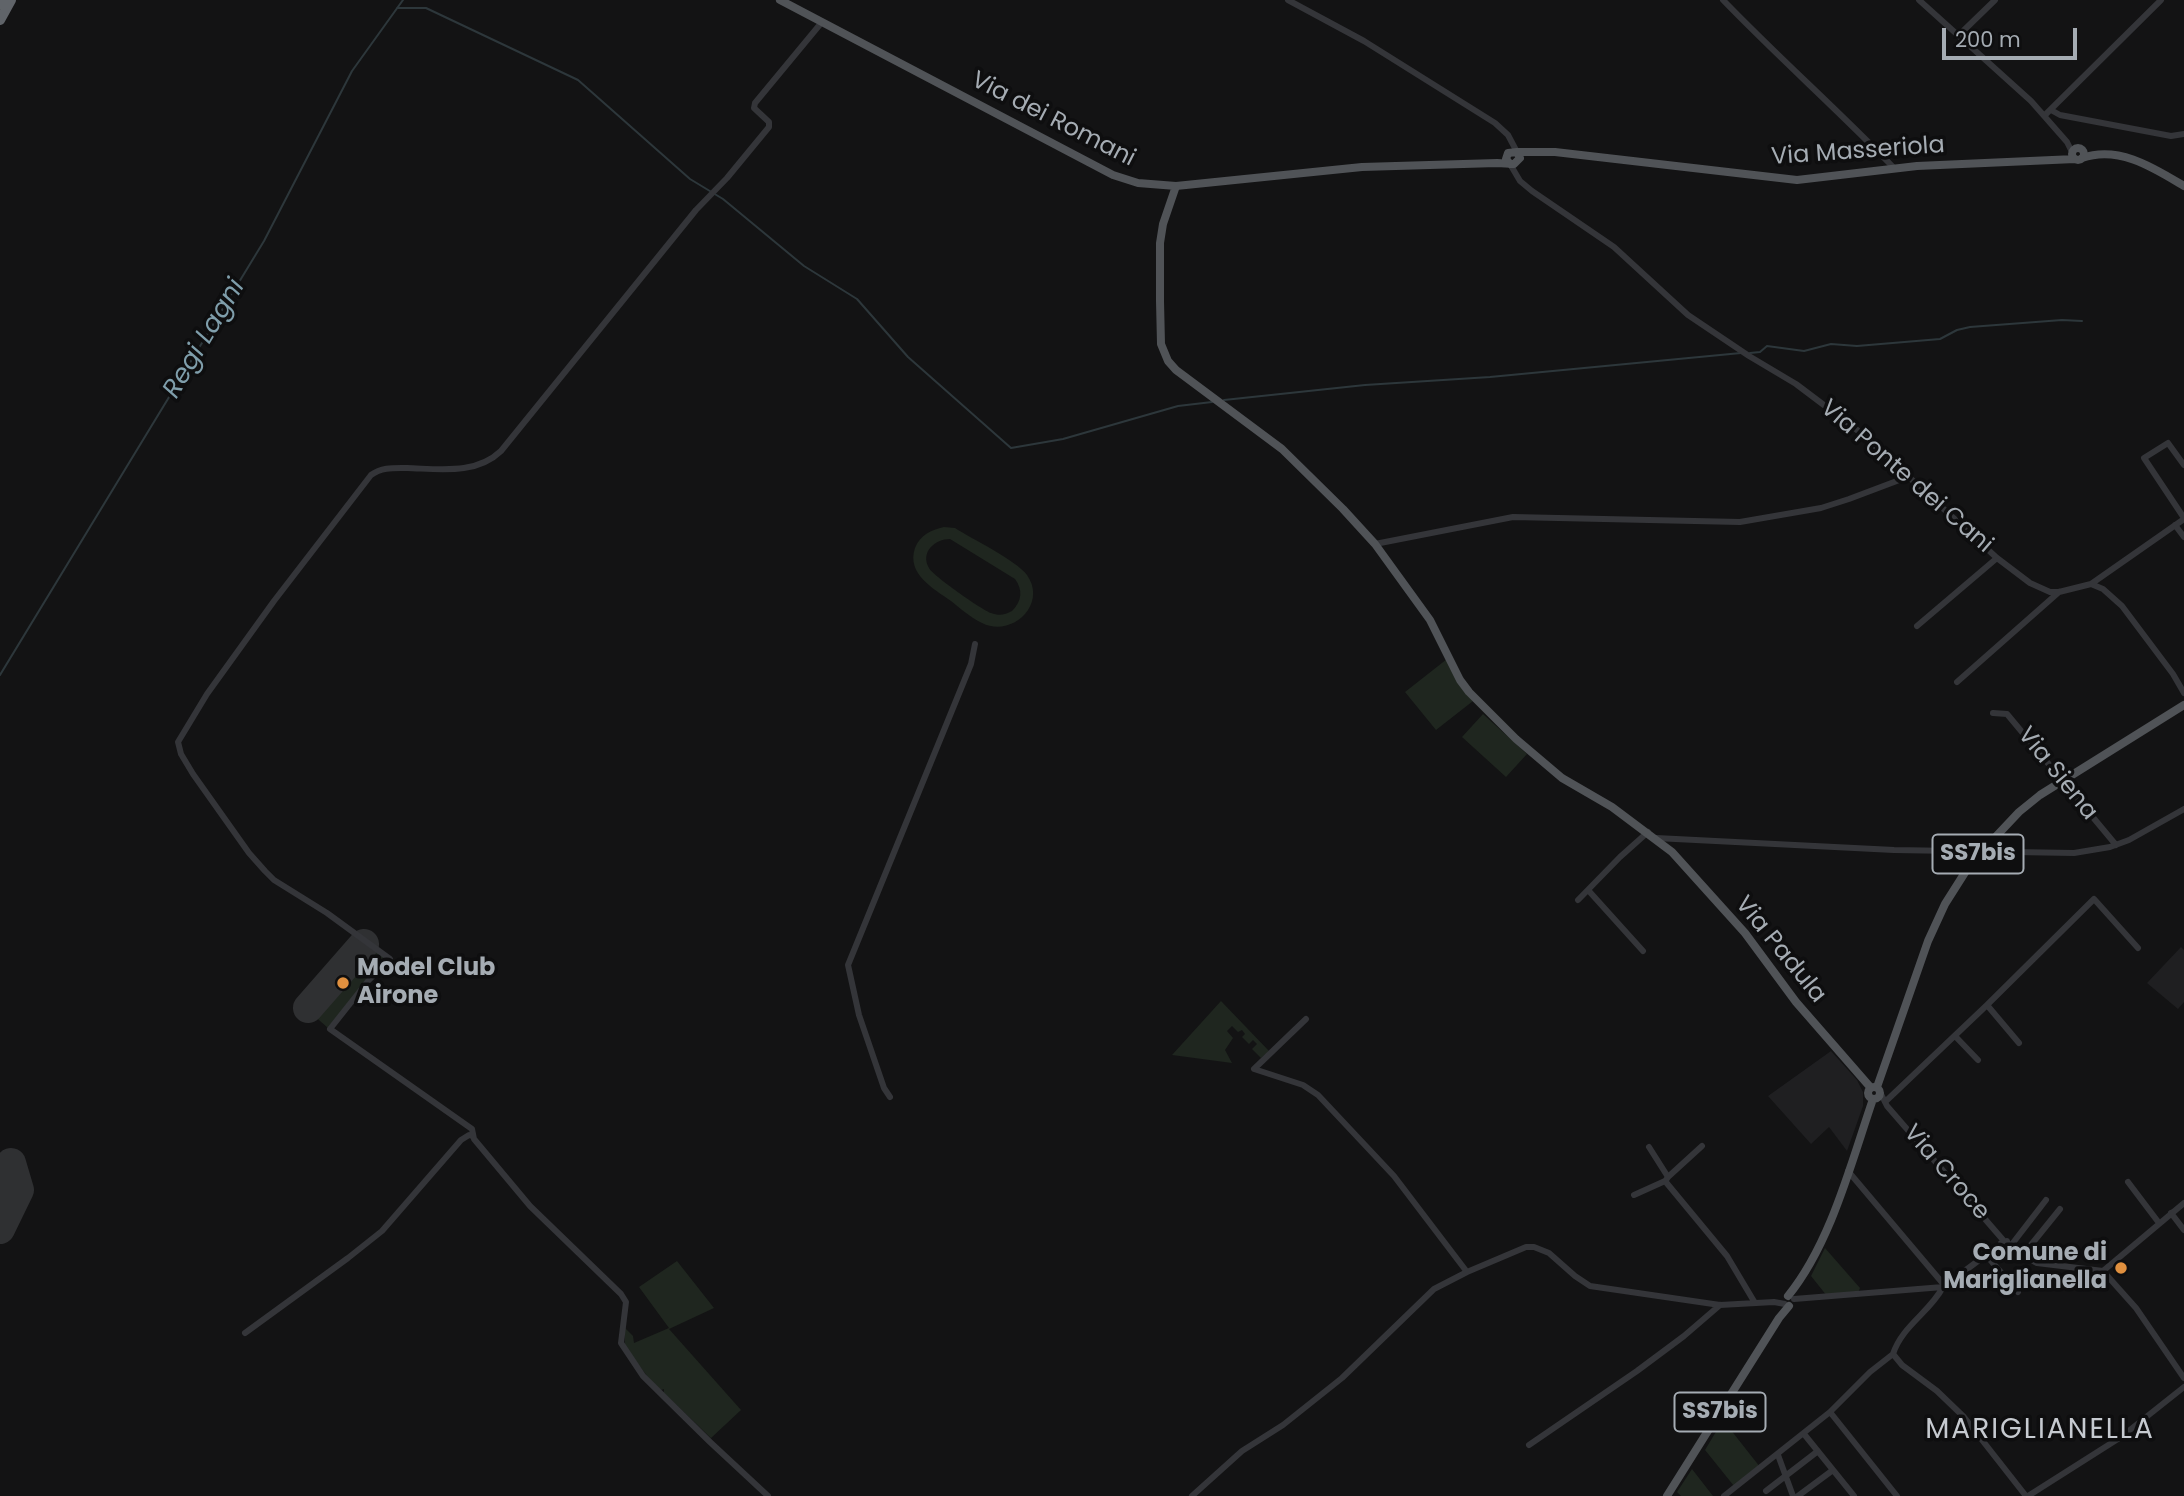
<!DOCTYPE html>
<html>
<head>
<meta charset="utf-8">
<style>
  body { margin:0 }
  #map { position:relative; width:2184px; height:1496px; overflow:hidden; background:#131314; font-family:Poppins,sans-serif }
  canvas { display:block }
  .scale { position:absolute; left:1942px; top:28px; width:135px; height:32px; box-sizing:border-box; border:4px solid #a5acb3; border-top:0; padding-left:9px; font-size:21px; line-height:24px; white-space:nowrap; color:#a5acb3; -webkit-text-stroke:5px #0e0e0f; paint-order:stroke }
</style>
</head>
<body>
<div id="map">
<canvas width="2184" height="1496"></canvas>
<div class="scale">200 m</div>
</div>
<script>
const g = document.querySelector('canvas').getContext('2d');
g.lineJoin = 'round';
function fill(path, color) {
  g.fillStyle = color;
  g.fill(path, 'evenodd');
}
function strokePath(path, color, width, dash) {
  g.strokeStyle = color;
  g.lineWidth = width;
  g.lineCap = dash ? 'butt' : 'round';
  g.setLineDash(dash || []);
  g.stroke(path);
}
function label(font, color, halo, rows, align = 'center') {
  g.font = font + ' Poppins,sans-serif';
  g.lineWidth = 7;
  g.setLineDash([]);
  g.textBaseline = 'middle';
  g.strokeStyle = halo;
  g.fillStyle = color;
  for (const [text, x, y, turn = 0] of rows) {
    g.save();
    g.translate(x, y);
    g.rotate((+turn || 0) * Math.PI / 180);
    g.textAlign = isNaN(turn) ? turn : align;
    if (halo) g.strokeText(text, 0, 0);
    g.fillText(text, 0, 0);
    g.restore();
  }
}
const built = new Path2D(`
  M2181,947L2184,950V1002L2178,1009L2147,983Z
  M1831,1051L1857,1080L1863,1092V1106L1847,1151L1829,1127L1811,1144L1768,1096Z`);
const green = new Path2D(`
  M944,527L955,528C972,539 1016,560 1027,575C1048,605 1011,638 982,623C970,617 961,609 951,601C934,589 906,574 915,548C920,535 931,530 944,527ZM950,539L1015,579C1023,590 1022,601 1012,611C1005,615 999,616 991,613C982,610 932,575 929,568C920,552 935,539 950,539Z
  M1447,659L1473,701L1436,730L1405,692Z
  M1483,714L1527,754L1506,777L1462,737Z
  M360,939L386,959L328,1028L302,1005Z
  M1221,1001L1269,1051L1261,1058L1252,1049L1257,1044L1253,1040L1249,1044L1242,1037L1245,1034L1242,1030L1238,1032L1232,1026L1227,1031L1233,1038L1225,1050L1232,1063L1172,1055Z
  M1825,1248L1860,1288L1858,1293L1827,1296L1811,1276Z
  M677,1261L714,1308L669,1329L741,1410L711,1438L664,1393V1389L661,1390L651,1381L625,1347V1328L633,1336L634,1343L669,1328L639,1287Z
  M1723,1420L1760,1467L1734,1486L1705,1450Z
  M1692,1469L1713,1496H1681L1677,1492Z`);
const stream = new Path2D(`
  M397,8H426L578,80L690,179L723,199L804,266L857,299L908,357L1011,448L1063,439L1178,406L1212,402
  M1750,353L1760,352L1767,346L1804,351L1831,344L1857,346L1940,339L1957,330L1970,327L2062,320L2082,321
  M1224,400L1365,385L1490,377L1741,353
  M0,675L264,241L352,71L403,0`);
const runway = new Path2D(`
  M308,1008L364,944
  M0,1185L11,1163L19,1190L0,1229`);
const minor = new Path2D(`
  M1288,0L1364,41L1495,123L1508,135L1517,152
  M1723,0C1779,58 1838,110 1894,168
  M1919,0L2031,101L2067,142L2072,152
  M1959,35L1995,0
  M2051,110L2060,115L2171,136L2184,134
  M2044,116L2161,0
  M1510,164L1520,181L1532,191L1614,247L1688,315L1749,356L1796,384L1861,433L1997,558L2030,583L2050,592H2059L2091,584L2103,589L2122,606L2173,674L2184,693
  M2184,465L2168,443L2144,458L2184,518
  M2175,525L2184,537
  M1375,544L1513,517L1740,522L1821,508L1849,499L1910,476
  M2091,584L2184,519
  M1917,626L1997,558
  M1957,682L2059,592
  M1993,713L2007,714L2116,845
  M1656,838L1894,850L2074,853L2110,847L2129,840L2184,809
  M1588,890L1643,951
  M1578,900L1620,857L1648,832
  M1987,1005L2019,1043
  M1306,1019L1254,1069L1303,1085L1318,1095L1394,1176L1467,1272
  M1955,1036L1978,1060
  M1881,1094L1887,1106L2004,1241
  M890,1097L884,1088L859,1015L848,965L971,664L975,644
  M1885,1102L1987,1005L2094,899L2138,948
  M1649,1147L1668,1177L1666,1180
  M1848,1171L1945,1286
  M1668,1177L1702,1146
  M2128,1182L2159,1223
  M1634,1195L1665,1181L1727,1256L1755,1303
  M2171,1213L2184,1230
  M2008,1247L2007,1241L2001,1243L2003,1248L2008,1247L2037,1263L2103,1271
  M2009,1248L2046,1200
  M1986,1255L2018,1292
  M2022,1256L2060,1209
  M2103,1271L2136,1308L2184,1378
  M2103,1271L2184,1203
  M1943,1287C1930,1312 1902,1326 1893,1354L1902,1365L1937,1391L1964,1417L2026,1496
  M1794,1299L1943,1287L1986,1255L2001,1247
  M245,1333L348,1258L382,1231L461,1140L469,1135L472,1136
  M1830,1412L1897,1496
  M1804,1434L1854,1496
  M1529,1445L1637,1371L1684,1336L1720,1305
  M1778,1455L1793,1496
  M1766,1491L1818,1451
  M768,1496L710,1442L643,1376L621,1343L626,1302L621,1294L530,1206L474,1139L472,1129L330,1029L368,981L390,959L327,913L274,880L265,871L249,853L193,774L181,754L178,742L207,694L274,601L371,475C382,467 394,468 407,468C440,469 476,475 501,451L696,210L727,178L769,127V122L754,108L755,103L822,22
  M1192,1496L1242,1451L1283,1425L1342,1378L1434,1289L1467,1272L1526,1247H1534L1549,1253L1575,1276L1590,1286L1720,1305L1774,1302L1785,1304
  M1724,1496L1830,1412L1870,1372L1893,1354
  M1798,1496L1833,1470
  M2028,1496L2121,1437L2184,1387`);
const major = new Path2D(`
  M780,0L1113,175L1138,183L1176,186L1362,167L1497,163L1514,164L1520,158L1517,152L1508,153L1506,159L1510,164
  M2072 154a6 6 0 1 1 12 0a6 6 0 1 1-12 0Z
  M1517,152H1555L1797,180L1917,166L2075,159
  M2082,158C2119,145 2154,168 2184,186
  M1176,186L1163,224L1160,243V301L1161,344L1168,361L1176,370L1282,449L1343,509L1375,544L1430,620L1460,680L1469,692L1516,739L1562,778L1612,807L1672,852L1745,933L1796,1002L1871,1088
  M1868 1093a6 6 0 1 1 12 0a6 6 0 1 1-12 0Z
  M1877,1087L1928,941L1945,904L1971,863L2019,812L2040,795L2184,705
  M1788,1296C1831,1243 1851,1163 1873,1099
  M1667,1496L1779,1318L1789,1306`);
const highway = new Path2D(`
  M0,4L2,0
  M0,20L11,0`);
const markers = [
  [343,983,7,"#e0903f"],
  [2121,1268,7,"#e0903f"]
];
const shields = [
  [1978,854,91],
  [1720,1412,91]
];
const shieldNames = [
  ["SS7bis",1978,854],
  ["SS7bis",1720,1412]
];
const streetNames = [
  ["Via dei Romani",1053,120,27],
  ["Via Masseriola",1858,152,-4],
  ["Via Ponte dei Cani",1906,477,41],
  ["Via Siena",2057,774,51],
  ["Via Padula",1780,950,51],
  ["Via Croce",1946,1173,49]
];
const poiNames = [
  ["Model Club",357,969],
  ["Airone",357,997],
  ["Comune di",2107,1254,"right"],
  ["Mariglianella",2107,1282,"right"]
];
const waterNames = [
  ["Regi Lagni",205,339,-59]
];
const quarterNames = [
  ["MARIGLIANELLA",2040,1431]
];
fill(built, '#1f1f21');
fill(green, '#1f261f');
strokePath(stream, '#2d373b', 2);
strokePath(runway, '#2f3032', 30);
strokePath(minor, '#343539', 6);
strokePath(major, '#505357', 8);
strokePath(highway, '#606469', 10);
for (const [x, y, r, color] of markers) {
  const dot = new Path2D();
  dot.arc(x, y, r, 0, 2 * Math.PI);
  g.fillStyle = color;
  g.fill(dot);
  strokePath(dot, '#0e0e0f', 2.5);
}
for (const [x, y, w] of shields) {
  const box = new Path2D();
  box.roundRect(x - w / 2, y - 19.5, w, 39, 5);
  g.fillStyle = '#0e0e0f';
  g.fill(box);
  strokePath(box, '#a5acb3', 2);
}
label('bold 23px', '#a5acb3', null, shieldNames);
label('24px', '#a5acb3', '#0e0e0f', streetNames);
label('bold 24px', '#a5acb3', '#0e0e0f', poiNames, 'left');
label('italic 26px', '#7f9eab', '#0e0e0f', waterNames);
g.letterSpacing = '2px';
label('28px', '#c6cad0', '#0e0e0f', quarterNames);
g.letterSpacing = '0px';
</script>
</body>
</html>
